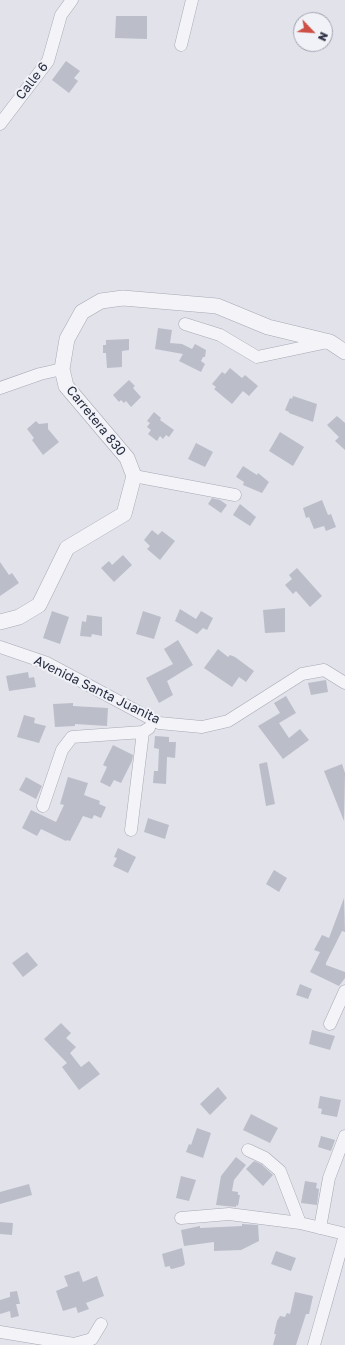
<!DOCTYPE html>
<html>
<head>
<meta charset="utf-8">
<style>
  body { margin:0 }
  #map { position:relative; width:345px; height:1345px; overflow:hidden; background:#e1e2ea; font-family:"Golos Text",sans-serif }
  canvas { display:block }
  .north { position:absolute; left:293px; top:12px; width:40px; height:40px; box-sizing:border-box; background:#f0f2f7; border:1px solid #a0a3ae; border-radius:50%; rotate:115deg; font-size:11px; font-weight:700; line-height:16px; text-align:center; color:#292d41 }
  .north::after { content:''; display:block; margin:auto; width:14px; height:18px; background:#ce4f46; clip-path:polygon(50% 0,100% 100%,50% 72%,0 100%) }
</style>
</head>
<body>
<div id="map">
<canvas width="345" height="1345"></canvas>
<div class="north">N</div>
</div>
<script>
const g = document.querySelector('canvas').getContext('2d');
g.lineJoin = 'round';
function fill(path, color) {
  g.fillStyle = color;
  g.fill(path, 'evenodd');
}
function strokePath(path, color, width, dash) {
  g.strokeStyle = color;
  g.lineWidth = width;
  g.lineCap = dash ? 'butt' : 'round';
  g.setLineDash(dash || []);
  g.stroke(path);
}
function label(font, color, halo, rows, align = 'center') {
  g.font = font + ' "Golos Text",sans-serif';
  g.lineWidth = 4;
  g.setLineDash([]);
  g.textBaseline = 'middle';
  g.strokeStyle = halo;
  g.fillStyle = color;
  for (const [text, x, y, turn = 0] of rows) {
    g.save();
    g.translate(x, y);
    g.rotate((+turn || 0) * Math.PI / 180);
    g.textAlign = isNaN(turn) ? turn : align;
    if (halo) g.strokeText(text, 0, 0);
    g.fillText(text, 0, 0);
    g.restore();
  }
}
const building = new Path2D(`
  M116,16H147V39L115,38Z
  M66,61L80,71L74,78L78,81L69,93L52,80Z
  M158,328L172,330L170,343L182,344L192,349L195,344L206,350L205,357H203L201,361L205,364L201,372L179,361L183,354L155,349Z
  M129,339V350L122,351V367L107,368L106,353H103V345H106V340Z
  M230,368L242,378L245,375L258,386L249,396L243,391L232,404L214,389L216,387L212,384L222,372L225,374Z
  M129,380L135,386L133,388L141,397L131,407L126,401L124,403L121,400L119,402L113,395Z
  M293,396L317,404L313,422L289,413V412L285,410L290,398L292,399Z
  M154,412L161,418L160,420L174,430L169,437L166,435L163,439L160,436L157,441L148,434L151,430L147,427L150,423L147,421Z
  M337,416L345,423V450L335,441L339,437L327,425Z
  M36,421L39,424L48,423V429L59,442L43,455L32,440L34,438L27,429Z
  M280,432L304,447L293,466L269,451Z
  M196,443L213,452L205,467L188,459Z
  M243,466L257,475L258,473L269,482L262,493L243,485L244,482L236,477Z
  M212,498L220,500L227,505L221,513L208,504Z
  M322,500L328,515L331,514L336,527L326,531L324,526L314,529L309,517L306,518L303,508Z
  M240,504L256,517L250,526L233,515Z
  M152,530L158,535L162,531L175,541L160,560L147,549L150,546L144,540Z
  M123,555L132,565L114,582L101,568L109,561L112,565Z
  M0,562L9,575L12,573L19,583L0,596Z
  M297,568L322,596L310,607L296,591L293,594L285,585L292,579L289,575Z
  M285,608V632L265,633L263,610Z
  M180,609L196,619L201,611L213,618L207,630L203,628L197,634L175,621Z
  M52,611L69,617L60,644L43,638Z
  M143,611L161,617L154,639L136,634Z
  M87,615L102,617V636L92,634L91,637L80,636L82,621L86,622Z
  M178,640L193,665L167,681L173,695L159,703L146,678L173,664L164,649Z
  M218,649L228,657L230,655L235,657L254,671L246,682L239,677L232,687L204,668Z
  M28,672L29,678L34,677L36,687L9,691L6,676Z
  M326,680L328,692L311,695L308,683Z
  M286,696L296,713L279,723L289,738L300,729L309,740L283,759L258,726L280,713L274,703Z
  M73,703V706L108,708L107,726L75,724V726L55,727L53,704Z
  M24,715L35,718L34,723L46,726L39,743L17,737Z
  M155,736L169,737V742H176L175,758L167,757L166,784L153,783L154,771H158L159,749L154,748Z
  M113,745L133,755L132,761L121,783L114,780L110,787L100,782L107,767L103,765Z
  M267,762L275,804L266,806L259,764Z
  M342,764L345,773L344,821L324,771Z
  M26,777L42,786L36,799L19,790Z
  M68,777L88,783L84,795L100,801L99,804L106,807L101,818L94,815L92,819L83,816L70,841L67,840L66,841L41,829L37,836L22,828L31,810L56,822L64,805L60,804Z
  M148,818L169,825L165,839L144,832Z
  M118,848L136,857L128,873L113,866L117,858L114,857Z
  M274,870L287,878L279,892L266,884Z
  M344,898L345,932L342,931L326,963V965L345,972V978L339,986L310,972L320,952L314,950L322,935L329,938Z
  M27,952L38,965L23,977L12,963Z
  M300,984L312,989L308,999L296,995Z
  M61,1023L71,1033L66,1038L76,1047L70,1053L81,1067L89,1061L100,1074L79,1090L62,1067L67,1063L44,1039Z
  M312,1030L335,1036L330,1050L309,1044Z
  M218,1087L227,1098L210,1115L200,1104Z
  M320,1096L341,1100L337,1117L321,1114L322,1109L318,1108Z
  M251,1114L278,1128L270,1143L243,1130Z
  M197,1128L211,1133L203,1158L186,1152L189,1144L191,1145Z
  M321,1136L335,1140L331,1151L318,1147Z
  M236,1157L246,1165L234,1180L232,1191L238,1192V1195H240L238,1206L236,1205V1207L216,1205L221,1176Z
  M254,1161L261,1164L273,1175L263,1186L246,1169Z
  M181,1176L196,1180L189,1201L176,1198Z
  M305,1181L317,1183L316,1188L319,1189L317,1205L301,1203Z
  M29,1184L32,1195L0,1204V1192Z
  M0,1222L13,1223L12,1235L0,1234Z
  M242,1224L258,1225L259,1241L241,1250L214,1251V1242L184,1246L181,1230L200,1226V1228L242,1226Z
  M182,1248L185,1264L183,1266L172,1269L170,1268V1266L165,1267L162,1254Z
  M276,1251L296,1258L291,1271L271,1264Z
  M79,1271L83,1282L97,1276L104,1296L86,1303L89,1309L78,1313L76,1307L63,1311L56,1291L68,1286L64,1276Z
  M17,1291L20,1304H16L19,1316L11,1318L10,1311L0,1314V1300L10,1297V1292Z
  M295,1292L313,1296L309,1314H306L296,1345H273L276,1334H274L277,1321L280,1316L285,1317L287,1313L290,1314Z`);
const minor = new Path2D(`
  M181,45L192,0
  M0,124L48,61L61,15L72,0
  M185,324L220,335L257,357L328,342
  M0,388L40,374L62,369
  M134,476L235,495
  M0,647L47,663L159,723L202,727L228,721L302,674L324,670L345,683
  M43,806L62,750L72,737L143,732
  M131,830L143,732L149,728
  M330,1024L345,991
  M248,1150L265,1158L280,1171L300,1223L345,1234
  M181,1218L229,1214L300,1223
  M320,1228L329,1178L345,1136
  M0,1332L74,1344L92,1339L101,1324
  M314,1345L345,1235`);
const tertiary = new Path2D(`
  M0,622L19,617L39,605L67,548L124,514L134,476L127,458L66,386L62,369L67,339L82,312L101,301L123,298L217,306L268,327L330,342L345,352`);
const streetNames = [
  ["Calle 6",32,81,-52],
  ["Carretera 830",96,421,51],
  ["Avenida Santa Juanita",97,690,26]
];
fill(building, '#bbbdc9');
strokePath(minor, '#a6a8b4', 13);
strokePath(tertiary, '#a6a8b4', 16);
strokePath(minor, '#f4f4f8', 12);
strokePath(tertiary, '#f4f4f8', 15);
label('13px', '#292d41', '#f0f2f7', streetNames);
</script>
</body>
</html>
